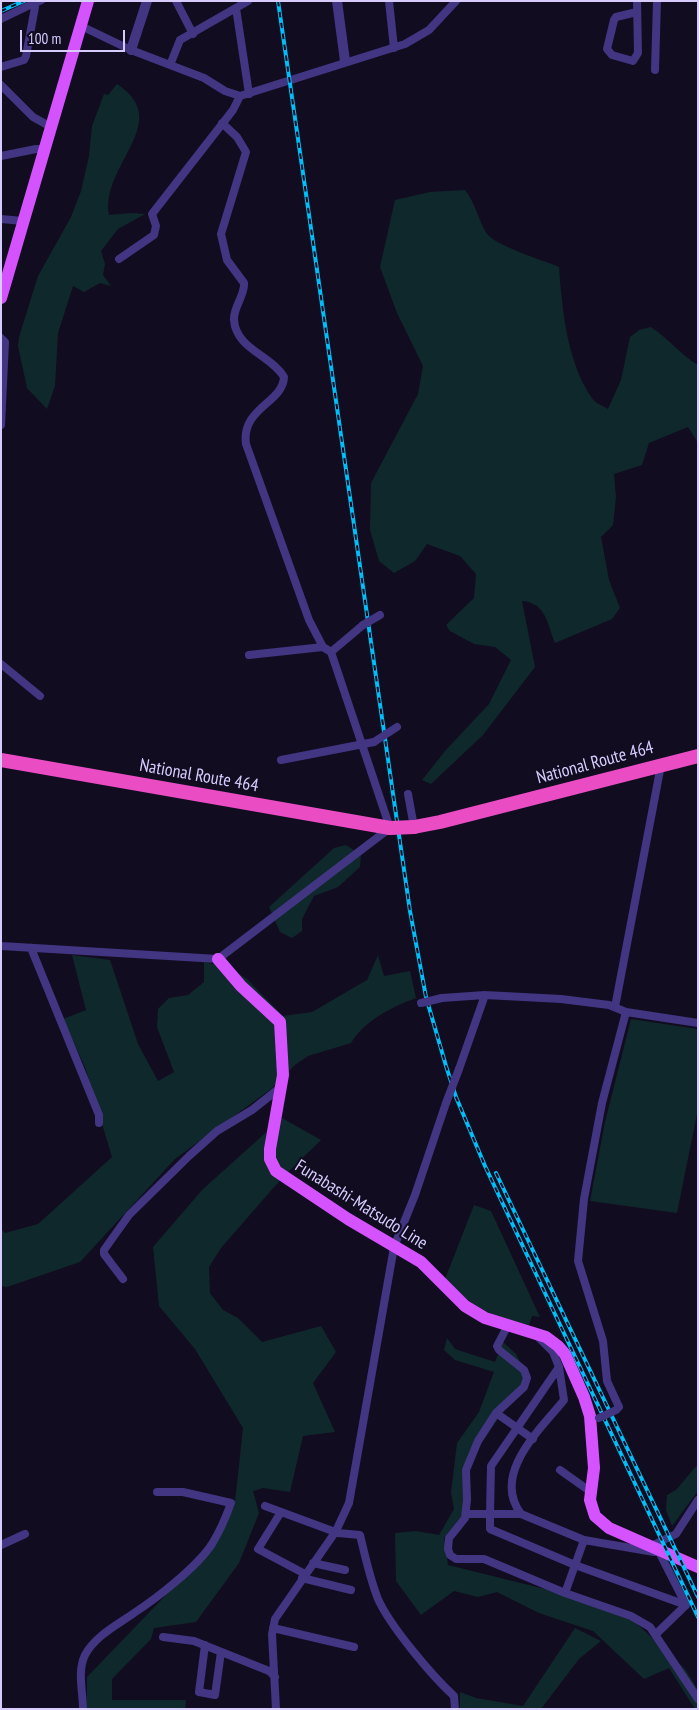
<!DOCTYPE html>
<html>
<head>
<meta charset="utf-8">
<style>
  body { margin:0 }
  #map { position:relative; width:699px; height:1710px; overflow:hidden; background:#120c21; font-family:"PT Sans Narrow",sans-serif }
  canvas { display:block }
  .frame { position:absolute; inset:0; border:2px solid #d8ccff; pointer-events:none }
  .scale { position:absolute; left:20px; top:30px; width:105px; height:22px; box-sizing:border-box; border:2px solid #d8ccff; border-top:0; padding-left:6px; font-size:15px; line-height:18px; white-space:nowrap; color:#d8ccff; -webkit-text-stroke:4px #120c21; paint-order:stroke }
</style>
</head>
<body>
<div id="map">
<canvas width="699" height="1710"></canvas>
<div class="frame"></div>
<div class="scale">100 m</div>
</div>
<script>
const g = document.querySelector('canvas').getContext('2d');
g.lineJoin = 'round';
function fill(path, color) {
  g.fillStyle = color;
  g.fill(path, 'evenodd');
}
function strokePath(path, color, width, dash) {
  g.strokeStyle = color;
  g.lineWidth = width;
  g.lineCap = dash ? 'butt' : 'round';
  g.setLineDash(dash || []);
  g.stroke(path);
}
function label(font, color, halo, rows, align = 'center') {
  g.font = font + ' "PT Sans Narrow",sans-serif';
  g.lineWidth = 4;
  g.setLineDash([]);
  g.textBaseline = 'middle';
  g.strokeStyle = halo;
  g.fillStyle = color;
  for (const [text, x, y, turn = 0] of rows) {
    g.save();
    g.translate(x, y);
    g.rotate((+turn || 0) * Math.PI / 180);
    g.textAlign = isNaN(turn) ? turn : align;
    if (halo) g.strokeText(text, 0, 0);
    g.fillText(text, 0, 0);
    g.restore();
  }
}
const green = new Path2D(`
  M117,84C175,122 100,165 109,215L131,213L145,214L118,229L101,251L105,264L103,275L111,286L100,283L84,292L73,286L58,333L55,386L47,409L27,388L18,346L19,337L38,276L71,217L81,191L89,156L92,126L104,94L108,95Z
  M465,190C476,204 480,225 488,235C499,247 543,260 559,267C562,308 567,363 592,398C595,403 603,406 608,409L621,380L630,337L639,330L651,327C668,338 682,356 698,365V443L688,427L649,443L642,465L614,474L616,497L613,525L601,537L609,580L620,608L612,619L555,643C547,623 546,603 522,601L535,667L483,735L431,784L422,780L445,751L489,704L511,660L495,647L474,644L450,631L446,625L474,598L476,574L460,556L427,544L415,561L394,573L379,561L370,530L371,483L418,394L423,366L397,313L380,267L395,200L430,192Z
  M346,845L361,855L360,867L338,887L314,896L302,919V931L292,938L280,932L269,907L334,848Z
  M72,955L110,960L138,1044L158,1081L174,1072L157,1027L158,1009L169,998L188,995L204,982V962L213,964L225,959L230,967L248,980L283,1016L312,1012L367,980L378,955L384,976L410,971L416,998C392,1007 365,1020 351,1043L308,1056L295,1065L271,1089L175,1159L80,1262L7,1287L1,1286V1229L5,1233L38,1224L112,1157L85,1067L63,1019L86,1010Z
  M631,1019L698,1029V1109L677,1213L590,1201L605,1122Z
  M282,1118L321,1140L282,1178L221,1248L209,1267L210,1293L223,1310L238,1318L262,1342L321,1326L336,1352L313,1383L335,1432L303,1436L290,1492L263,1488L253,1491L259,1513L239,1563L196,1622L154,1628L151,1639L112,1679V1700H186L185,1709H87V1677L214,1545L234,1507L236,1493L243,1428L195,1349L159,1306L153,1247L202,1190Z
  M474,1205L491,1211L540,1317L532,1316L529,1325C490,1315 473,1309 445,1279Z
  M447,1338L455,1349L495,1362L503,1342L516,1354L527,1376L468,1463L465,1511L444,1538L448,1565L565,1594L632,1619L685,1669L698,1690V1709H695L669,1668L644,1679L593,1631L539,1613L497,1592L478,1597L454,1591L421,1615L396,1581L395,1533L416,1531L439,1535L454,1509L451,1493L457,1443L479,1412L494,1372L455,1360L444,1350Z
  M698,1464V1491L672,1526L666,1510L667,1495L676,1490Z
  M575,1628L601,1641L579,1659L541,1709H460V1692L476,1698L523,1706Z`);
const pedestrian = new Path2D(`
  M33,5L42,1`);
const minor = new Path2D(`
  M176,1L193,34
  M389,1L394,48
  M637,1L638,53L633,61L612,55L607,49L614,20L616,17L637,12
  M236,8L249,94
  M1,19L30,5L35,7L26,56L24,60L1,67
  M81,26L131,50L204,78L225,91L240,96L405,44L429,30L456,1
  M170,65L180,40L248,1
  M655,70L657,1
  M1,85L33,117L51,127
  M222,123L237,137L246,152L221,234L227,260L244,283C245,296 233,307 234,320C236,349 271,355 284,377C283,403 241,408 246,444L309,620L323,647L331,652
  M1,156L36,149H44
  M1,219L23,221
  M119,259L154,235L156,226L152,214L233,110L240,96
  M1,338L5,342L1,425
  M249,655L323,647
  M1,664L40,696
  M281,760L374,742
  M408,794L414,827
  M1,946L218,959L390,828L331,652L363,625
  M31,948L99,1115V1123
  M442,998L485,995
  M615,1007L661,765
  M459,1069L485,995L561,999L609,1005L626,1012L698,1023
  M123,1279L104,1254V1250L129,1215L189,1156L217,1131L252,1110L281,1087
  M507,1327L497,1346L499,1350L524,1370L527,1378L524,1387L496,1413L478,1441L466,1470L467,1500L465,1518L449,1538L448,1549L450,1555L456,1559H484L565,1593
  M535,1334L553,1352L559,1367L491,1466L490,1514H521L584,1540L654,1552
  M616,1410L619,1407L607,1381L603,1341L578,1261L584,1199L602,1103L626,1012
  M496,1413L533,1439
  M560,1470L591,1492
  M265,1506L338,1533L360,1535C365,1556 370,1579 378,1599C390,1626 432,1676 454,1696L455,1709
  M281,1512L258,1549L305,1574
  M466,1514H490V1529L575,1565L686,1605
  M521,1514C491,1474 540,1430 564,1400L559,1367
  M584,1540L565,1593L631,1616L650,1627L698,1699
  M1,1545L25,1534
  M651,1546L676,1534L698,1500
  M313,1563L345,1570
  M302,1578L351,1590
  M273,1628L354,1647
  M656,1634L686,1605L658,1550
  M163,1637L194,1641L269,1671L275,1677
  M205,1645L199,1692L215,1695L221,1652
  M83,1709C83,1692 77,1671 85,1655C95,1636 117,1625 134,1613C157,1598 197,1567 212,1544C220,1531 226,1517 231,1503L183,1492H157
  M276,1709L272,1634L275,1619L336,1531L349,1503L394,1247L415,1195L446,1103`);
const tertiary = new Path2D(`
  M337,1L345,61
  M131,50L147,1`);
const primary = new Path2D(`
  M1,298L88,1
  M218,959L241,986L280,1022L283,1075L270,1149V1159L276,1171L348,1219L421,1262L465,1306L485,1318L546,1337L558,1346L565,1354L584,1397L590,1416L594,1468L590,1500L595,1516L609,1528L698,1567`);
const trunk = new Path2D(`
  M1,760L390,828
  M414,827L440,822L698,756`);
const rail = new Path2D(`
  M278,1L410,911L426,997L446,1066L456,1097L485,1166L698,1617
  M1,11L24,1
  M496,1173L698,1597`);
const minorBridge = new Path2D(`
  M363,625L380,615
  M374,742L397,727
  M421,1003L442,998
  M446,1103L459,1069
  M599,1418L616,1410`);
const trunkBridge = new Path2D(`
  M390,828L414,827`);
const streetNames = [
  ["National Route 464",595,763,-15],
  ["National Route 464",199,776,10],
  ["Funabashi-Matsudo Line",361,1205,32]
];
fill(green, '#0f282b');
strokePath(pedestrian, '#423582', 6);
strokePath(minor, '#423582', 8);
strokePath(tertiary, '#423582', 10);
strokePath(primary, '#d553ff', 12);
strokePath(trunk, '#ea4dc3', 14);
strokePath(rail, '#00bef7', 4);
strokePath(rail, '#120c21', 2, [5.5]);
strokePath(minorBridge, '#423582', 8);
strokePath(trunkBridge, '#ea4dc3', 14);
label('18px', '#d8ccff', '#120c21', streetNames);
</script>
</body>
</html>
